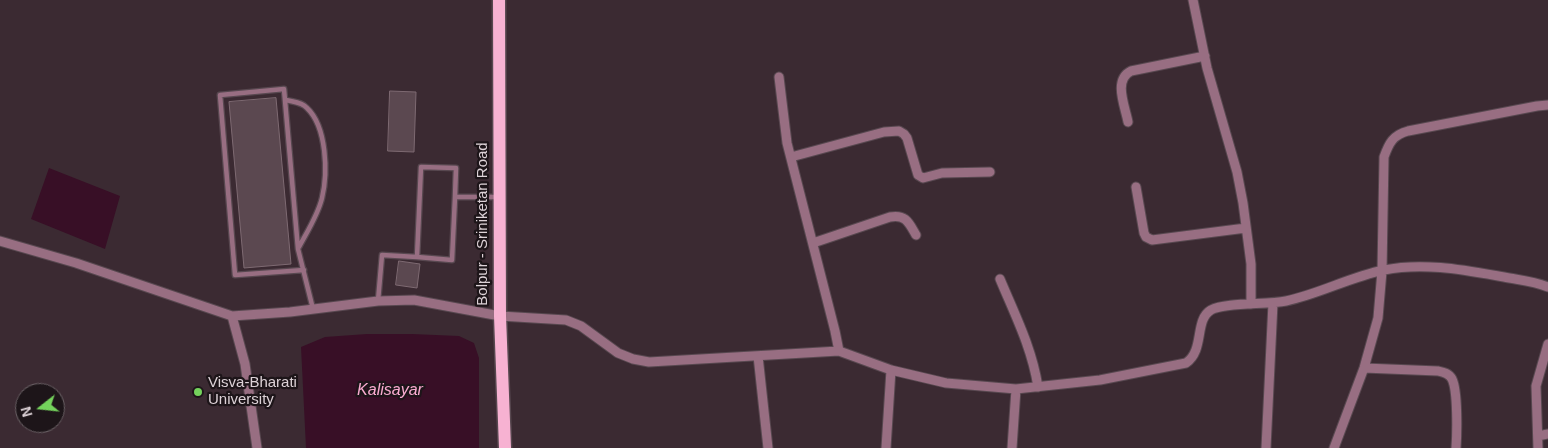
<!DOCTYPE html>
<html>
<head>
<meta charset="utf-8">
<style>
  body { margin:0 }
  #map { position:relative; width:1548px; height:448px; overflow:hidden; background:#3b2a32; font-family:Arial,sans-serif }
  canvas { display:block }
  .north { position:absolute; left:15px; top:383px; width:50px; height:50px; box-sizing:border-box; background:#1d1519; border:1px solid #6a6165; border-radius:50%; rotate:254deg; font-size:14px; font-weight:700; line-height:20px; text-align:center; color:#ddd2d7 }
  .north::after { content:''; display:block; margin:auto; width:18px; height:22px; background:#74d25c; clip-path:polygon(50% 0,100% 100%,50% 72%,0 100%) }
</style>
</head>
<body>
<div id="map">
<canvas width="1548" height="448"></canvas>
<div class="north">N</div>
</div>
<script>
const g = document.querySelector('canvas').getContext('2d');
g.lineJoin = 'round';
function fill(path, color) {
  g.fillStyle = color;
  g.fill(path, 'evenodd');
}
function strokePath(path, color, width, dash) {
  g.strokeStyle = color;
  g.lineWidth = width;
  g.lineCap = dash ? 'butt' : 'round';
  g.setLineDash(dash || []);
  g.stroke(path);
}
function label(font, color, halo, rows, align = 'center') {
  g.font = font + ' Arial,sans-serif';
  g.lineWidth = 4.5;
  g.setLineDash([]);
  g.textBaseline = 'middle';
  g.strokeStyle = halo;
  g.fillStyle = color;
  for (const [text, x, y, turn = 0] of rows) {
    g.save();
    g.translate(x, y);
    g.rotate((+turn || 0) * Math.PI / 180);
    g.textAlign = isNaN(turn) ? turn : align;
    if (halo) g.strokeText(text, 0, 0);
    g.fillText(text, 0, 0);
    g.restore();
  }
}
const water = new Path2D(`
  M49,168L120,196L105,249L31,219Z
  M367,334H412L459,336L474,343L479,358V448H306L301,347L325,337Z`);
const building = new Path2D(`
  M390,91L416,92L414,152L388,151Z
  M276,98L291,264L244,268L229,102Z
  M399,261L420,264L417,288L396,285Z`);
const lane = new Path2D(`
  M286,100C293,102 302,102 307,108C327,127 328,173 322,198C318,215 307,232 299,247
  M455,197L456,168L421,167L417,257L452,260L455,197H498
  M304,270L235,275L220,95L284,89L298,249L313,309
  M378,301L382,255L417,257`);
const street = new Path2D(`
  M1193,0L1207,68L1237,172L1243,203L1251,264V304
  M779,77L787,143L835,331L839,351
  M1128,122C1125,106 1113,80 1131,71L1205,56
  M791,157L884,132L899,131L904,134L907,138L918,175L923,178L942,173L990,172
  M1136,187L1144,233L1146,237L1152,240L1246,228
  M0,241L76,263L232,316L290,312L378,301L414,300L500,316L566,320L581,326L618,353L633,359L649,362L839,351L891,370L946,383L1016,389L1100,380L1186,363C1205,350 1194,320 1211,310C1226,302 1267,305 1286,301C1319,294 1350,277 1384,270C1424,262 1464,270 1504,277C1519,280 1534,281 1548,287
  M813,243L890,217C906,214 909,223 916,235
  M1000,279C1015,315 1032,348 1038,387
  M232,316L245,364L257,448
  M758,356L768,448
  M1364,368L1438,371C1443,372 1449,373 1452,379C1458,391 1457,434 1456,448
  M1538,436L1548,434
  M886,448L891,370
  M1012,448L1016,389
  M1266,448L1273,303
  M1334,448L1364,368L1378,318L1382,271L1384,157C1389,143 1393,135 1408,131L1537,106L1548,105
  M1538,448L1536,386L1548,344`);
const primary = new Path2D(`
  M499,0L500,316L505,448`);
const markers = [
  [198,392,5,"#74d25c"]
];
const streetNames = [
  ["Bolpur - Sriniketan Road",483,224,-90]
];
const poiNames = [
  ["Visva-Bharati",208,383],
  ["University",208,400]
];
const waterNames = [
  ["Kalisayar",390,391]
];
fill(water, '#380f26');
fill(building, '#5b4850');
strokePath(building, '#7e6a72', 1);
strokePath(lane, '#584850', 7);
strokePath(street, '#584850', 11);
strokePath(primary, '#584850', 15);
strokePath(lane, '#986e82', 4.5);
strokePath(street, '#986e82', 9);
strokePath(primary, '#f7b2d2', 12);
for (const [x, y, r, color] of markers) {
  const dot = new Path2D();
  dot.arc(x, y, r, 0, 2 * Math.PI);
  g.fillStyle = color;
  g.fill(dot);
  strokePath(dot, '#1d1519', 2);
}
label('15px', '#ddd2d7', '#1d1519', streetNames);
label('15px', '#ddd2d7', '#1d1519', poiNames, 'left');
label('italic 16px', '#f9abd0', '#1d1519', waterNames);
</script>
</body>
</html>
